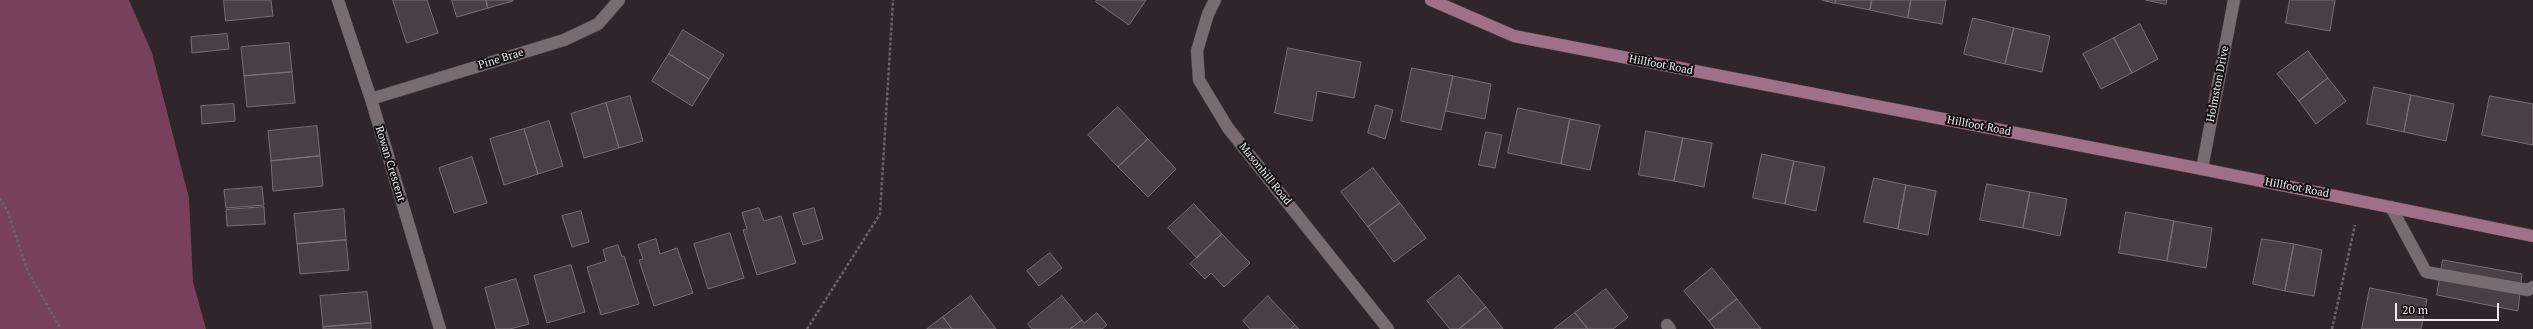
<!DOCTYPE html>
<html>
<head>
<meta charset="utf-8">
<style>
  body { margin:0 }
  #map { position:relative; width:2533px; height:329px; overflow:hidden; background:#30252a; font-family:"PT Serif",serif }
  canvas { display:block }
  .scale { position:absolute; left:2395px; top:303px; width:104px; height:18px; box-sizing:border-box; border:2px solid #f1eaed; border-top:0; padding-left:5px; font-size:12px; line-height:14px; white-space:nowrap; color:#f1eaed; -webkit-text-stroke:3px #141012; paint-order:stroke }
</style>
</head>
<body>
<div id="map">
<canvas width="2533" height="329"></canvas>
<div class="scale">20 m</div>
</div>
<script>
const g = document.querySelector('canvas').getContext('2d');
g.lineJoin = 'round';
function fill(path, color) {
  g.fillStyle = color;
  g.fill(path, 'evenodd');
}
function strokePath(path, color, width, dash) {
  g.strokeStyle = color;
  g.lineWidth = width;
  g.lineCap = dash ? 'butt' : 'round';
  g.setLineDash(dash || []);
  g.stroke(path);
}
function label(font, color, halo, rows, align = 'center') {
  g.font = font + ' "PT Serif",serif';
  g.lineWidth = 4;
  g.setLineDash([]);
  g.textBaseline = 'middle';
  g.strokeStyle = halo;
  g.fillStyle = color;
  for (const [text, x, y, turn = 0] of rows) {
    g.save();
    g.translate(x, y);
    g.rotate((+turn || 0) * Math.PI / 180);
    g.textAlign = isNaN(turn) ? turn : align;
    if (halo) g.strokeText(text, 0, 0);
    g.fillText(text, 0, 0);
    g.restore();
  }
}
const forest = new Path2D(`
  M0,0H129L152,53L189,198L193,282L206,329H0Z`);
const building = new Path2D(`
  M224,0H271L273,16L226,21Z
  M393,0H427L438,33L407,43Z
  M452,0H486L488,8L457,17Z
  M486,0H513V1L488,8Z
  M1097,0H1146L1129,25L1096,2Z
  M1822,0H1836L1835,3Z
  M1836,0H1872L1870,10L1835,3Z
  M1872,0H1911L1908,18L1870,10Z
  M1911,0H1946L1942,24L1908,18Z
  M2146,0H2167L2166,4Z
  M2290,0H2335L2330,31L2286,23Z
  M1973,18L2014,28L2005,64L1964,54Z
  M2140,24L2158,59L2132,73L2114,38Z
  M2014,28L2050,36L2042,72L2005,64Z
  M683,30L724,55L709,79L669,54Z
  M227,34L229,49L192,53L191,37Z
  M2114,38L2132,73L2101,89L2083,54Z
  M289,43L292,72L244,76L241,47Z
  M1288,48L1361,62L1354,98L1317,91L1312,121L1275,113Z
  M2308,51L2328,78L2299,101L2277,74Z
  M669,54L709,79L692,106L652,81Z
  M1412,68L1453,76L1441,130L1401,121Z
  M292,72L295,103L247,107L244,76Z
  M1453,76L1491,84L1485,119L1446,111Z
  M2328,78L2346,101L2316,124L2299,101Z
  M2374,87L2411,95L2404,132L2367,124Z
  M2411,95L2454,104L2446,141L2404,132Z
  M630,96L643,141L619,148L606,103Z
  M2490,96L2533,104V145L2482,135Z
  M606,103L619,148L584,158L571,114Z
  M234,104L235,121L202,124L201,106Z
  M1376,105L1393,110L1385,139L1368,133Z
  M1118,107L1148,139L1118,167L1088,135Z
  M1518,108L1570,119L1561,164L1508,153Z
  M1570,119L1600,125L1590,170L1561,164Z
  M549,121L563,166L538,174L524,129Z
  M317,126L320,156L271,161L268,131Z
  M524,129L538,174L504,185L490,139Z
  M1646,131L1683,138L1674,181L1639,175Z
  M1486,132L1502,135L1495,168L1479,165Z
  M1683,138L1712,143L1704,187L1674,181Z
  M1148,139L1176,169L1148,197L1118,167Z
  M1762,154L1794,161L1785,204L1753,198Z
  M320,156L323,186L273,191L271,161Z
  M472,157L487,203L454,213L439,168Z
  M1794,161L1825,167L1816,211L1785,204Z
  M1373,168L1400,203L1368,227L1341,192Z
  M1874,178L1906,185L1898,229L1864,222Z
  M1987,184L2030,192L2023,228L1980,220Z
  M1906,185L1936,191L1928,235L1898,229Z
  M262,187L264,205L226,208L224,190Z
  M2030,192L2067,199L2060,236L2023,228Z
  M1400,203L1426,238L1394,262L1368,227Z
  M1194,204L1222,234L1197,258L1168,228Z
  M264,207L265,224L227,226L226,210Z
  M759,208L764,221L781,216L796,263L757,275L743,230L747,229L742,213Z
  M814,208L823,239L803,245L793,214Z
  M344,209L346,240L297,244L294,214Z
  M581,211L589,242L572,247L562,216Z
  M2126,212L2174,221L2167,261L2119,253Z
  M2174,221L2212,228L2206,268L2167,261Z
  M730,233L744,278L708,289L694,244Z
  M1222,234L1250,263L1224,287L1211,273L1205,279L1190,264Z
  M656,239L660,254L677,248L693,293L654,306L639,260L643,259L638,245Z
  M2262,239L2294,244L2285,291L2253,284Z
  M346,240L349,270L300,274L297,244Z
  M2294,244L2322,250L2314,296L2285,291Z
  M618,245L622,257L624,256L639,304L601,315L587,267L606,261L603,250Z
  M1050,253L1062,268L1039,286L1027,271Z
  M2443,260L2522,274L2518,311L2437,295Z
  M571,265L585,312L547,323L534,276Z
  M1712,268L1737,299L1709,321L1684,291Z
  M1459,275L1486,307L1459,329H1450L1427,301Z
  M516,279L529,324L510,329H496L485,288Z
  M2370,288L2427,299L2421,329H2362Z
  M1606,289L1628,317L1613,329H1588L1575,313Z
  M367,292L371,323L323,327L320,296Z
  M971,296L996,329H952L943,317Z
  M1062,296L1082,320L1070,329H1032L1028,324Z
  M1268,296L1295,325L1291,329H1250L1243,321Z
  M1737,299L1761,329H1715L1709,321Z
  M1486,307L1503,329H1459Z
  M1097,313L1107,325L1102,329H1070L1082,320L1084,323Z
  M1575,313L1588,329H1554Z
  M943,317L952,329H927Z
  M371,323V329H323V327Z
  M1295,325L1299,329H1291Z`);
const path = new Path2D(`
  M0,198L7,210L28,272L61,329
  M807,329L880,214L893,0
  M2332,329L2355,225`);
const lane = new Path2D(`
  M2391,207L2426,272L2528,290L2533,287`);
const street = new Path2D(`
  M338,0L371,99L440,329
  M1215,0L1208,14L1197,51L1199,80L1228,128L1388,329
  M371,99L564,40L598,24L619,0
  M2202,169L2234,0
  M1667,325L1670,329`);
const secondary = new Path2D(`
  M1431,0L1514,36L2202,169L2533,236`);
const streetNames = [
  ["Pine Brae",501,59,-17],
  ["Hillfoot Road",1661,65,11],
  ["Holmston Drive",2218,84,-79],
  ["Hillfoot Road",1979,126,11],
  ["Rowan Crescent",390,164,73],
  ["Masonhill Road",1265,174,51],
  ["Hillfoot Road",2297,188,11]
];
fill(forest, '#77405c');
fill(building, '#4a3f44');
strokePath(building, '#7b6e74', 1);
strokePath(lane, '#4b4347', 13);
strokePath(street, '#4b4347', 13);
strokePath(secondary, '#4b4347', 13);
strokePath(path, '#6c6267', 2.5, [3, 2]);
strokePath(lane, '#786c71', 12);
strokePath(street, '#786c71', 12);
strokePath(secondary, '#a07088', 12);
label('11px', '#f1eaed', '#141012', streetNames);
</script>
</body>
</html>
